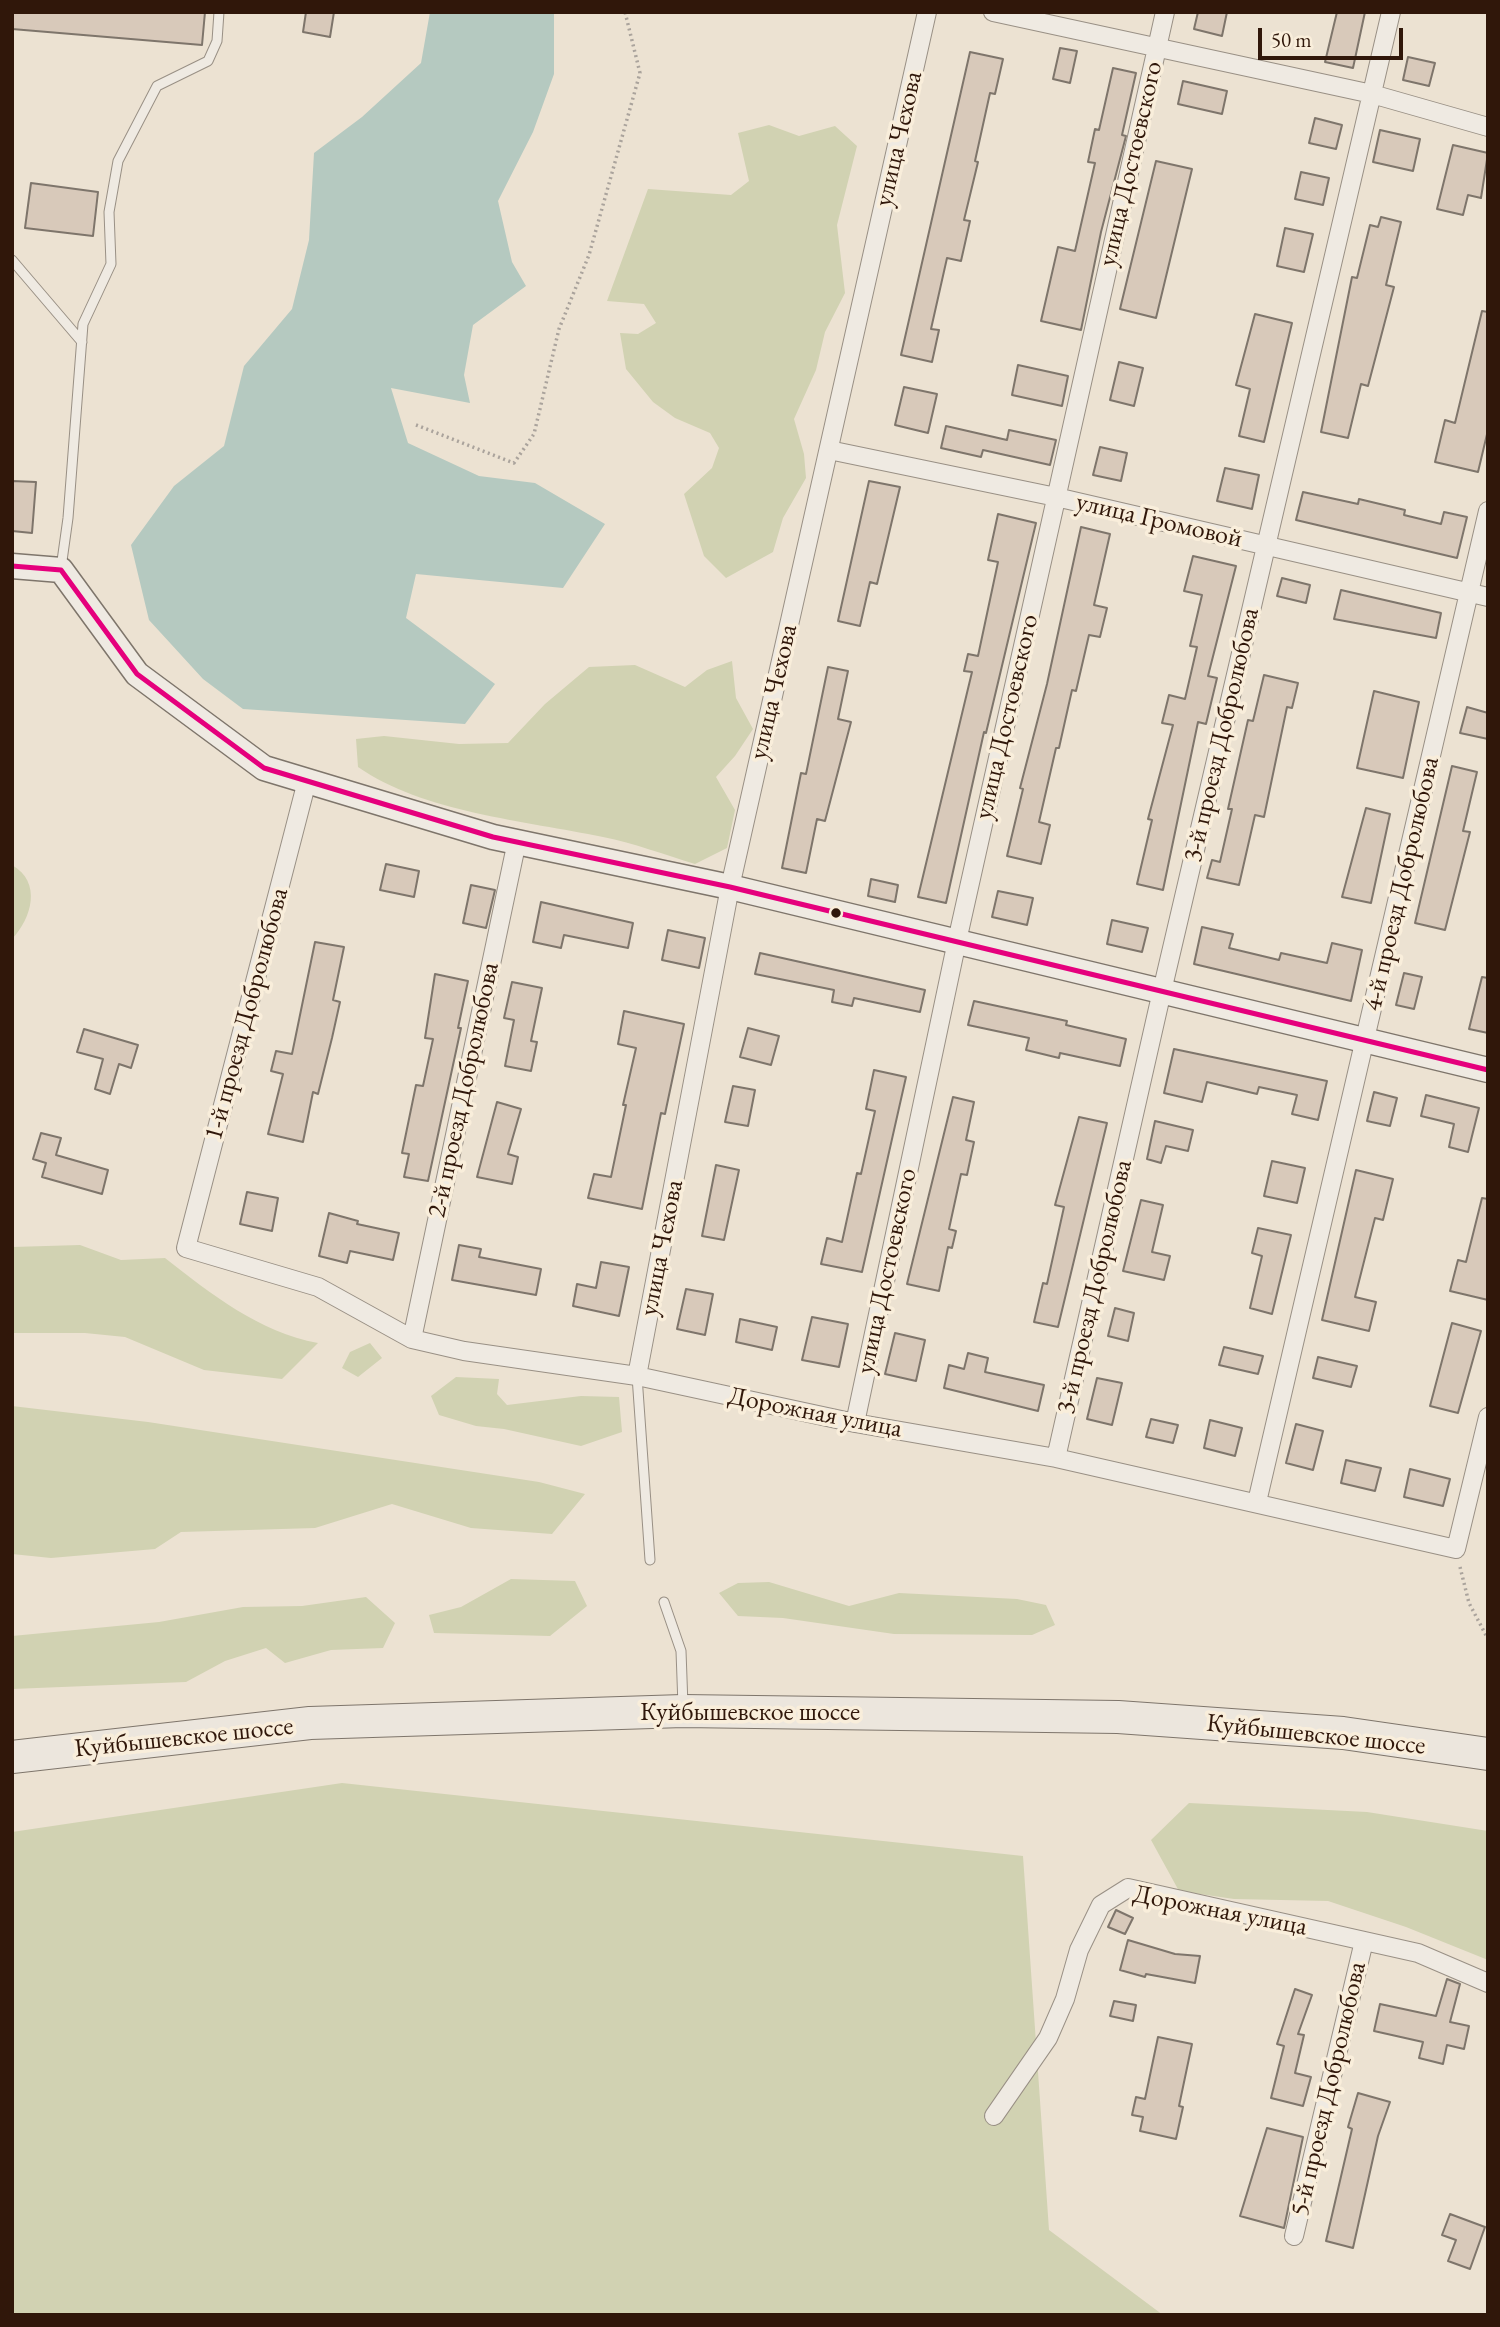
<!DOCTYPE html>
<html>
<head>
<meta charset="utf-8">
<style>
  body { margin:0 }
  #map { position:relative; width:1500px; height:2327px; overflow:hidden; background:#ece2d2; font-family:"EB Garamond",serif }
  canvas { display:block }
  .frame { position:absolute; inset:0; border:14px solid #30170a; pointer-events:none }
  .scale { position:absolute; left:1258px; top:28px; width:145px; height:32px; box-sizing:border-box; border:4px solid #30170a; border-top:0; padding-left:9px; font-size:21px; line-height:24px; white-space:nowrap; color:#30170a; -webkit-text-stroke:5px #f9eedb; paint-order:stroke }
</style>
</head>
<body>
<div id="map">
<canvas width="1500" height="2327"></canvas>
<div class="frame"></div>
<div class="scale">50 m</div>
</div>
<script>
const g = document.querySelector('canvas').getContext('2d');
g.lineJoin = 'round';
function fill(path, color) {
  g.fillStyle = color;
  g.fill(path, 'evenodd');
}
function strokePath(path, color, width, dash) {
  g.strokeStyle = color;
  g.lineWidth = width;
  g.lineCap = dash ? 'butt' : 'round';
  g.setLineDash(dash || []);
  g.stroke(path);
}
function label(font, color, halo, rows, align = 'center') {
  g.font = font + ' "EB Garamond",serif';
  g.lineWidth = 7;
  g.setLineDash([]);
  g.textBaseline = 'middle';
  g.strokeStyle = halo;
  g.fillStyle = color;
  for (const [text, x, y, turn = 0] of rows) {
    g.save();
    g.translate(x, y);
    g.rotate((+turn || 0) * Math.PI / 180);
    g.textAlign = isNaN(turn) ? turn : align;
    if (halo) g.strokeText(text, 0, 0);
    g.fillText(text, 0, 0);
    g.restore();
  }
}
const green = new Path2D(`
  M769,125L799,136L835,126L857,146L837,225L845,293L825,332L816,370L794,419L804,454L806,478L783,518L773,552L726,578L704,556L684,494L712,468L719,448L710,433L675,418L653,402L626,369L620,333L638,334L656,323L644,304L607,301L648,189L731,195L749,181L738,133Z
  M732,661L736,698L753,729L735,756L716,777L735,810L727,848L695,864C665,855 634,843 603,837C526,821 422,812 358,767L356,739L384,736L459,744L508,743L545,704L589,667L635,665L685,687L707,670Z
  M12,865C42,882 32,918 12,939Z
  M80,1245L121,1260L165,1258C211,1294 259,1332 318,1343L282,1379L204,1370L125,1337L85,1333H12V1247Z
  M370,1343L382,1358L358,1377L342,1368L350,1352Z
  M456,1377L499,1379L497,1394L507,1405L581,1396L619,1397L622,1432L581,1446L504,1429L476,1426L439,1415L431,1396Z
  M12,1406L148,1422L539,1482L585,1494L552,1534L471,1528L392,1504L315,1528L181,1532L155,1549L51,1558L12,1554Z
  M511,1579L575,1581L587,1606L550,1636L434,1633L429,1615L461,1607Z
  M769,1582L849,1606L899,1593L1017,1599L1046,1605L1055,1625L1032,1635L894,1634L783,1618L738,1616L719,1593L738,1583Z
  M366,1597L395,1623L383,1648L331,1650L285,1663L266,1648L225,1661L186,1682L12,1689V1636L159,1622L243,1607L302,1606Z
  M342,1783L1023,1856L1049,2230L1163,2315H12V1832Z
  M1189,1803L1367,1812L1488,1831V1960L1406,1927L1328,1901L1234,1899L1179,1891L1151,1840Z`);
const water = new Path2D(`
  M430,12H554V74L533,132L498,201L512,262L526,286L473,325L464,375L470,403L391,388L408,443L479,476L535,483L605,524L563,588L416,574L406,618L495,684L465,724L243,709L203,679L149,620L131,545L174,486L224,446L244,366L292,309L309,240L314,153L362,117L421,63Z`);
const building = new Path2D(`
  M12,12H205L202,45L12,29Z
  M306,12H334L330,37L303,32Z
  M1198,12H1227L1222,36L1194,29Z
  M1337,12H1365L1353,68L1325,62Z
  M1060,48L1077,51L1070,83L1053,79Z
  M970,52L1003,59L995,94L990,93L975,161L978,162L964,220L970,221L961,261L947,258L931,329L939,330L932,362L901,355Z
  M1408,57L1435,63L1429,86L1403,80Z
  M1113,68L1136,73L1122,135L1126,136L1101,232L1081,330L1041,321L1058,247L1075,251L1095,163L1088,162L1095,129L1099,130Z
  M1183,81L1227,91L1222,114L1178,104Z
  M1315,118L1342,125L1336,149L1309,143Z
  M1380,130L1420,139L1413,171L1373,162Z
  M1453,145L1488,153L1481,198L1468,195L1463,215L1437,209Z
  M1156,161L1192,169L1156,318L1120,309Z
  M1301,172L1329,178L1323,205L1295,199Z
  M31,183L98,192L93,236L25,228Z
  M1381,217L1401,222L1386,285L1394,287L1368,386L1361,384L1348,438L1321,432L1352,277L1357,278L1370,225L1378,227Z
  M1285,228L1313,234L1304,272L1277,266Z
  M1482,311L1488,312V430L1478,472L1435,462L1445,420L1455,423Z
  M1255,314L1292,323L1264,442L1239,436L1250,389L1236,385Z
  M1119,362L1143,368L1134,406L1110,400Z
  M1018,365L1068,376L1062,406L1012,395Z
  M904,387L937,394L928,433L895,425Z
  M946,426L1007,440L1009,430L1056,440L1050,465L983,450L981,457L941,448Z
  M1100,447L1127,453L1121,481L1093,475Z
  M1225,468L1259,475L1252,509L1217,501Z
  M12,481L36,482L32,533L12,531Z
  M869,481L900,487L877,584L870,582L860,626L838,621Z
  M1303,492L1358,504L1359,499L1405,510L1404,515L1441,524L1444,512L1467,517L1457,558L1296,520Z
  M998,514L1036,523L986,733L984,732L946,903L918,897L972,672L964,671L968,654L978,656L998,562L988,560Z
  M1081,527L1110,534L1094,605L1107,608L1100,637L1089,635L1076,691L1072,690L1059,748H1056L1039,822L1050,825L1041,864L1007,856L1023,789L1020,788L1047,684Z
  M1193,556L1236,566L1208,676L1217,678L1206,724L1198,722L1163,890L1137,884L1152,820L1148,819L1173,725L1162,723L1169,695L1185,699L1197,647L1190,646L1202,595L1184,591Z
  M1282,578L1310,585L1306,603L1277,596Z
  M1341,590L1441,613L1436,638L1334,619Z
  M828,667L848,671L838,719L851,722L825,821L817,819L806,873L782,868L801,773L806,774Z
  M1264,675L1298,683L1292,708L1287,707L1264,817L1255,815L1239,885L1207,878L1212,860L1220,862L1232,809H1228L1248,720L1253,721Z
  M1374,691L1419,702L1403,778L1357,768Z
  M1467,707L1488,713V739L1460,733Z
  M1452,766L1477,772L1463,831L1470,832L1445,930L1415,923Z
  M1366,808L1390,814L1371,903L1342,897Z
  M386,864L419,871L414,897L380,890Z
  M871,879L898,885L895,902L868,896Z
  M471,885L495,890L486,928L463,923Z
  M998,891L1033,898L1027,925L992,917Z
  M541,902L633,923L628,948L564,935L561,948L533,942Z
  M1112,920L1148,928L1142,952L1107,944Z
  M1202,927L1233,934L1229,948L1279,960L1281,953L1327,963L1332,943L1362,950L1351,1001L1194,964Z
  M668,930L705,938L699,968L662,960Z
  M315,942L344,947L333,1000L340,1002L332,1038L318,1094L313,1092L303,1142L268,1134L283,1074L271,1071L276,1051L292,1054Z
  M760,953L925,990L920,1012L854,998L852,1006L832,1002L834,990L755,974Z
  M1404,973L1422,977L1414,1009L1396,1005Z
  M435,974L468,981L458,1028H461L428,1181L404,1177L409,1154L402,1153L416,1085L423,1086L433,1039L425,1038Z
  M1482,977L1488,978V1033L1469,1029Z
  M512,982L542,988L531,1041L537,1042L531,1071L505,1066L514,1020L504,1018Z
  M974,1001L1067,1021L1066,1025L1126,1039L1120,1066L1060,1053L1059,1058L1026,1050L1029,1038L968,1025Z
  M624,1011L684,1024L665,1114L661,1113L642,1209L588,1198L594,1174L611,1177L626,1105H623L636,1048L618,1044Z
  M748,1028L779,1036L771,1065L740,1057Z
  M84,1029L138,1045L131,1068L119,1064L110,1094L95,1089L103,1059L77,1052Z
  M1174,1049L1327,1081L1318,1120L1292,1114L1297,1095L1259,1087L1257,1094L1207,1082L1202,1102L1164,1093Z
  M874,1070L906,1077L862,1272L821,1264L827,1238L842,1242L857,1173L861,1174L875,1111L866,1109Z
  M733,1086L755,1090L748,1126L725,1122Z
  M1374,1092L1397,1098L1390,1126L1367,1121Z
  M1426,1095L1479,1108L1468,1152L1449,1147L1454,1124L1421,1116Z
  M953,1097L974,1102L966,1140L974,1142L967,1175L961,1174L949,1229L956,1231L952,1248L948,1247L939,1291L907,1284Z
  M497,1102L521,1109L508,1154L518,1157L512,1184L477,1177Z
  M1079,1117L1107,1123L1058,1327L1034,1322L1043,1283L1047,1284L1064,1207L1055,1205Z
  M1155,1121L1193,1130L1188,1151L1166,1146L1161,1163L1147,1159Z
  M41,1133L61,1138L56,1155L108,1170L102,1194L42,1177L46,1163L33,1159Z
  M1272,1161L1305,1168L1297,1203L1264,1196Z
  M716,1165L739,1170L724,1240L702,1236Z
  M1356,1170L1393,1179L1383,1220L1375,1218L1355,1297L1376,1302L1369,1331L1322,1320Z
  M247,1192L278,1198L272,1231L240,1224Z
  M1482,1198L1488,1199V1300L1450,1291L1458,1260L1466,1262Z
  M1141,1200L1163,1205L1152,1252L1170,1256L1164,1280L1123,1271Z
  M329,1213L358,1221L357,1224L399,1233L393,1260L350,1251L347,1263L319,1256Z
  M1258,1228L1291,1235L1272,1314L1250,1308L1262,1256L1252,1253Z
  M459,1245L481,1249L479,1257L541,1269L536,1295L452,1280Z
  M601,1262L629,1267L619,1316L573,1306L577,1284L596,1288Z
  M686,1289L713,1294L705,1335L677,1329Z
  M1115,1308L1134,1313L1128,1341L1108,1336Z
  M812,1317L848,1324L839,1367L802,1360Z
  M740,1319L777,1327L772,1350L736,1342Z
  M1452,1323L1481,1331L1458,1413L1430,1406Z
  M895,1333L925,1340L916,1381L885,1374Z
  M1224,1347L1263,1356L1258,1374L1219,1365Z
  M968,1353L988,1358L985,1372L1044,1385L1038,1411L944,1388L949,1365L964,1369Z
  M1318,1357L1357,1366L1351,1387L1313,1378Z
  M1097,1378L1122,1383L1112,1425L1087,1419Z
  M1151,1419L1178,1425L1173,1443L1146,1437Z
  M1210,1420L1242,1428L1235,1456L1204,1448Z
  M1296,1424L1323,1431L1313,1470L1286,1463Z
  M1346,1460L1381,1468L1375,1491L1341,1483Z
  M1410,1469L1450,1479L1443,1506L1404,1497Z
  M1116,1910L1133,1918L1125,1934L1108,1927Z
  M1128,1940L1175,1954L1200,1956L1195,1983L1146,1974L1145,1977L1120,1970Z
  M1447,1979L1460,1984L1450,2022L1469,2026L1464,2049L1447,2045L1443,2064L1419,2058L1423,2042L1374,2031L1380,2004L1436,2016Z
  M1295,1989L1312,1995L1298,2034L1304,2035L1295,2073L1311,2077L1303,2106L1271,2098L1284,2046L1277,2044Z
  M1114,2001L1136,2005L1133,2021L1110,2016Z
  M1158,2037L1192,2044L1179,2106L1183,2107L1176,2139L1140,2131L1143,2117L1132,2115L1136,2097L1145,2099Z
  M1358,2093L1390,2102L1378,2136L1353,2248L1326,2241L1352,2129L1348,2127Z
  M1267,2128L1303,2137L1284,2228L1240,2216Z
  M1450,2214L1485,2227L1470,2269L1448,2261L1456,2240L1442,2235Z`);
const path = new Path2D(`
  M416,425L514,463L534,434L559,329L589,255L640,73L625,12
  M1460,1567L1469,1603L1488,1639`);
const lane = new Path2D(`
  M12,260L82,342
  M61,568L68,518L83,324L111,264L109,212L118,161L157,86L208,61L217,41L219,12
  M637,1376L650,1560
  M664,1602L681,1651L683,1706`);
const street = new Path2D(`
  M993,12L1372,94L1488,127
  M829,450L1056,497L1488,597
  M307,781L186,1248L318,1287L412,1339L464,1351L637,1376L855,1423L1056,1458L1456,1549L1488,1417
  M412,1339L517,841
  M637,1376L730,887L927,12
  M855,1423L957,941L1165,12
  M1056,1458L1162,991L1391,12
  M1257,1502L1488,511
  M994,2116L1048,2038L1065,1999L1079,1950L1101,1905L1128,1888L1418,1953L1488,1983
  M1294,2236L1364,1941`);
const secondary = new Path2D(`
  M12,566L61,570L137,674L264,768L493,837L730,887L1488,1070`);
const highway = new Path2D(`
  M12,1757L310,1723L683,1711L1118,1717L1343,1733L1488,1754`);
const bus1 = new Path2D(`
  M12,566L61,570L137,674L264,768L493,837L730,887L1488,1070`);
const markers = [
  [836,913,6,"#30170a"]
];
const streetNames = [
  ["улица Чехова",899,139,-77],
  ["улица Достоевского",1131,164,-77],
  ["улица Громовой",1159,521,13],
  ["улица Чехова",774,692,-77],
  ["улица Достоевского",1007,717,-77],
  ["3-й проезд Добролюбова",1222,735,-77],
  ["4-й проезд Добролюбова",1402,884,-77],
  ["1-й проезд Добролюбова",247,1014,-75],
  ["2-й проезд Добролюбова",464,1090,-78],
  ["улица Чехова",662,1248,-79],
  ["улица Достоевского",887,1271,-78],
  ["3-й проезд Добролюбова",1095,1287,-77],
  ["Дорожная улица",815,1413,11],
  ["Куйбышевское шоссе",750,1713],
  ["Куйбышевское шоссе",1316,1735,6],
  ["Куйбышевское шоссе",184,1738,-6],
  ["Дорожная улица",1220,1911,11],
  ["5-й проезд Добролюбова",1329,2089,-77]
];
fill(green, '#d1d2b2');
fill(water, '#b5c9c0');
fill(building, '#d8c9ba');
strokePath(building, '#7e756b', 2);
strokePath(lane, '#999085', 11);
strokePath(street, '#999085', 20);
strokePath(secondary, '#7e756b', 27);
strokePath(highway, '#7e756b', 34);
strokePath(path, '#aaa39c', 3.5, [2, 3.5]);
strokePath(lane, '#efeae2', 9);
strokePath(street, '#efeae2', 18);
strokePath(secondary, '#efeae2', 24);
strokePath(highway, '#ece6dd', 32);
strokePath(bus1, '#e5007d', 5);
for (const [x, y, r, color] of markers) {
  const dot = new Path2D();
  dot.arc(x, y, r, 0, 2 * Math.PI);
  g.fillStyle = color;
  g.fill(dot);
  strokePath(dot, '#f9eedb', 2.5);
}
label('26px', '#30170a', '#f9eedb', streetNames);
</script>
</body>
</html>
